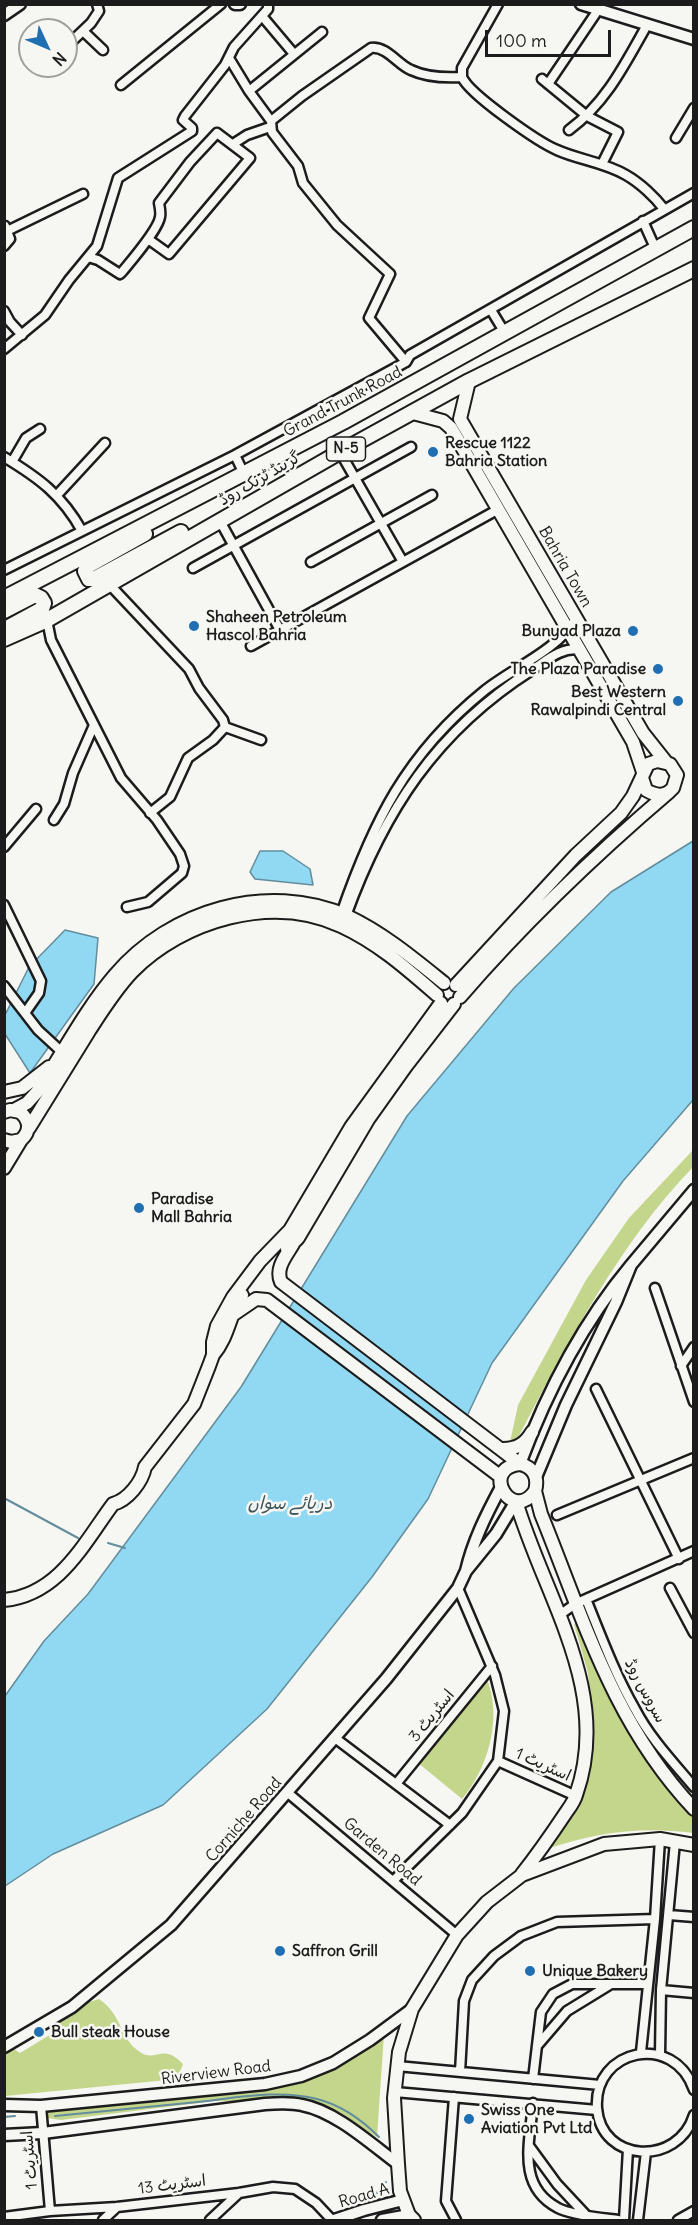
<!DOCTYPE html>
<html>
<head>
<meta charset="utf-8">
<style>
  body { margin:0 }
  #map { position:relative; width:698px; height:2225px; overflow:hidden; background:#f6f6f2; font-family:Delius,sans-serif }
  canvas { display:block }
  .frame { position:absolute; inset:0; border:6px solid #1c1c1c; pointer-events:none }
  .north { position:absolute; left:18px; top:18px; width:60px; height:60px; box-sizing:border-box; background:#f6f6f2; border:2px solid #9f9f9c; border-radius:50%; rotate:134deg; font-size:16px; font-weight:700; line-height:24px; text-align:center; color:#1c1c1c }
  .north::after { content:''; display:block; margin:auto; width:21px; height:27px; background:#1f6fb2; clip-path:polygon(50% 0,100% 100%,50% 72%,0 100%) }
  .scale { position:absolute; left:485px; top:30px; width:126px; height:27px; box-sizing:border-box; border:3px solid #1c1c1c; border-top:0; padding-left:8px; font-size:18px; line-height:21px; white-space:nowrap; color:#1c1c1c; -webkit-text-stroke:4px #f6f6f2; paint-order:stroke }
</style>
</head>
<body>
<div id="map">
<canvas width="698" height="2225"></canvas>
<div class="frame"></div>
<div class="north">N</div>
<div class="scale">100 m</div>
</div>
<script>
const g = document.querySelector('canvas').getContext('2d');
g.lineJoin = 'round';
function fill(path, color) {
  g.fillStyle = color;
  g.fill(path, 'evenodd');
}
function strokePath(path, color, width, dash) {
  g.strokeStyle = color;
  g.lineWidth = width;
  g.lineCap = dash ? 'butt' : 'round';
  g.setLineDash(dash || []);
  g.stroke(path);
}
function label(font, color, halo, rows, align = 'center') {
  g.font = font + ' Delius,"Playpen Sans Arabic",sans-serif';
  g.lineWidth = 5;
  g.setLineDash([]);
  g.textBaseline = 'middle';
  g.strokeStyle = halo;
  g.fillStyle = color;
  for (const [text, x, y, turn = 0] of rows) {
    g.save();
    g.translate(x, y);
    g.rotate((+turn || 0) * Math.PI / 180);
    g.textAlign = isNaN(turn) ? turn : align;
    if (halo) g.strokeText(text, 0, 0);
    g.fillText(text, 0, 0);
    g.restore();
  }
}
const green = new Path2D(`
  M693,1150V1167C619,1244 568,1342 519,1436L510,1442L518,1405L586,1280L629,1218Z
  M579,1621L637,1744L661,1779L693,1815V1833C642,1826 596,1832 547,1849L583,1784L593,1733L588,1673L574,1624Z
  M486,1677C503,1716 489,1767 462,1799L417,1762Z
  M99,1999C103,2002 107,2005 110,2009C122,2023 123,2041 140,2052C156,2063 162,2042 183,2064L177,2079L5,2096V2053L14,2049L20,2053L61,2028L58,2022L89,2002Z
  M384,2034L377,2137L317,2102L215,2101L61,2120L47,2118L49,2111L317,2074Z`);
const water = new Path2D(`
  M693,841V1100L623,1181L492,1363L428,1499L372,1577L267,1709L163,1805L53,1854L5,1886V1696L44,1641L88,1594L241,1387L407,1116L514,988L611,892Z
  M260,851H283L310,869L313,885L255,879L250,872Z
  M65,930L98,938L94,984L30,1073L5,1034L4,1017L29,967Z`);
const stream = new Path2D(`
  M4,1498L78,1538
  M108,1543L125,1548
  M55,2116C103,2111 150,2107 198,2102C236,2098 279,2089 317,2099C341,2105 362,2120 379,2137
  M4,2117L15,2116
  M367,2205L386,2182`);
const minor = new Path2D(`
  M498,4L462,68C462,69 462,76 462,77C469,94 538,142 557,150C579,160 604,162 626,175C640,183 655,197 664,209
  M262,16L294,54
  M83,31L103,50
  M69,44L91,23L99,11L97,4
  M229,58L249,91L322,32
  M542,79L587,116L618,132L602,164
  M548,84L598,10
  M121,85L221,4
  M249,91L271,121L272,132L298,166L303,183L337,225L390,274L369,318L406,362
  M271,121L302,96L371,48C387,46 397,64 411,70C426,77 446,78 462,77
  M569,130C606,103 625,64 647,25
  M676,138L694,108
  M233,144L247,135L270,127
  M643,221L656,250
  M7,231L83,194
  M4,246L10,239L5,226
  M88,257L98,260L120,274L122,272C131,261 158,230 160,217C161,213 160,208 159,203L190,162L217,133L250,158L169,254L148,239
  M491,310L505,333
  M4,311L10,322L22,335
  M4,349L45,315L69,280L97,246L118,178L192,131V128L183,120L185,116L225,65L234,47L268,9V4
  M340,452L403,562
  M235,455L244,474
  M4,457C39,478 62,495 82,531
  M12,462L26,438L40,429
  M57,495L105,443
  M220,521L280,630
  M311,562L432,495
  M193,568L411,447
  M4,570L235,455L406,362L410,355L694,193
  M109,584L189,669L199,688L223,720L225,727L213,740L188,758L170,797L150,813
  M47,620L51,640L121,778L157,820L180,854L184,866L182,873L148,902L127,907
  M251,646L497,510
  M225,727L261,740
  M54,820L64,804L73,773L94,725
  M4,847L36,809
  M4,905L41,981L39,993L25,1013
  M341,914C373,822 406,754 484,691C514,667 555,652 576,619
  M346,916C384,811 436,731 532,670C546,661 562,646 581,650
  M4,986L38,1030L63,1053
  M655,1288L694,1402
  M681,1366L694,1347
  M596,1389L679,1559
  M557,1515L694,1458
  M670,1588L694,1633
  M586,1599C601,1636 615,1674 635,1709C650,1738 673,1762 694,1787
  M561,1614L575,1604L694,1551
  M335,1738L450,1825
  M498,1761L576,1796
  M396,1784L492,1666
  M288,1793L457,1935
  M393,1881L462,1813L498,1761L504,1711L495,1675L458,1588
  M669,1915L694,1917
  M661,1990L694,1993
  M537,2046L567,2011L611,1984
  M641,2052L655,1919L660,1839
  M660,2055L661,1990L675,1842
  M397,2066L600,2085
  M460,2072L464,2001L472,1980L494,1956L521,1936L557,1922L655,1919
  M533,2079L541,2012L553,1994L572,1984H648
  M694,2090C674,2031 593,2049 597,2108C601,2163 678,2167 694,2115
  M395,2092L597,2110
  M454,2097L446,2201L456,2220
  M533,2103C530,2142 516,2186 558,2208C570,2215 603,2218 618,2220
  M41,2106L50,2211
  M530,2147L557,2184L585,2214
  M4,2217L50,2211L117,2207L239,2193L273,2187L295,2189L316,2203L332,2220
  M103,2220L117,2207
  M210,2220L239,2193
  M624,2220L628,2149
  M638,2220L646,2152
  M678,2220L694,2211`);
const tertiary = new Path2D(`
  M235,4H240
  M581,4L694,39
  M4,15L20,4
  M631,1265L694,1190
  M520,1464C547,1391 581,1325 631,1265L616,1302L566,1405L536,1477
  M501,1487C486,1515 473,1541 466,1571L496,1534L516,1501
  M4,2047L72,2007L171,1925L386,1679L458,1588L466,1571
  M4,2105L41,2106L265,2084L301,2076L333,2063L370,2040L412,2009
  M4,2135L43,2133L265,2104C277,2103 290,2102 302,2105C335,2111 371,2144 398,2164
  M334,2220L364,2210L403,2200
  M382,2220L409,2215`);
const secondary = new Path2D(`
  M469,381L460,419L643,733L666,762
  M413,413L443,421L451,428L633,742L643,772
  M456,985L576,855L621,813L633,796L648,764L657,761L670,764L677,775L673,788C665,797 656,796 646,790L642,778
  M460,997C524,923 594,856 669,792
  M4,1092L22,1088L49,1067
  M14,1110L27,1103L37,1092C63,1053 85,1010 115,975C170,910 267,881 347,916C383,933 413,958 444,983
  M4,1112L10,1110L20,1112C30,1120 31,1131 21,1140L11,1142L4,1140
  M29,1128C49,1096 69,1063 89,1031C102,1011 115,990 132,972C183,920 272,894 341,926C378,943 407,969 437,995
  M4,1168L21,1140
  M293,1244C286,1256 275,1268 281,1282L520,1464C533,1467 539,1477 535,1491C512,1524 479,1468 520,1464
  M287,1249L298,1238L369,1118L406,1066L454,1004
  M234,1314L256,1299L267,1300L501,1477
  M213,1355C229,1336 229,1315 242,1295
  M503,1449C517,1449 525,1444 532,1432
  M535,1491L541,1514C584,1620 613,1723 694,1809
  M516,1501C544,1597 613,1691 576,1795C574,1802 569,1808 565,1814C551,1835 537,1855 522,1874
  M4,1600C59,1595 84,1543 113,1504C128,1500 142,1482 145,1467L194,1404L209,1366L213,1355V1342L217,1326L233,1297L260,1261L290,1230L351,1127L441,1003
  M414,2220L409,2215L400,2191L398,2164L394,2098L399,2052L412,2009L457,1935L487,1902L522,1875L604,1844L660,1839L694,1845`);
const trunk = new Path2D(`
  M145,534L88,566L85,571L89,579H94L181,532
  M4,598L343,422L694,228
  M4,611L35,595L41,598L44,603L42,609L7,628
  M4,639L47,620L340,452L469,381L694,269`);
const markers = [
  [433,452,6,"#1f6fb2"],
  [194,626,6,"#1f6fb2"],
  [633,631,6,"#1f6fb2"],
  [658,669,6,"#1f6fb2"],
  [678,701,6,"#1f6fb2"],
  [139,1208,6,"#1f6fb2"],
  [280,1951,6,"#1f6fb2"],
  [530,1971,6,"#1f6fb2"],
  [39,2032,6,"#1f6fb2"],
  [469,2119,6,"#1f6fb2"]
];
const shields = [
  [346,449,39]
];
const shieldNames = [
  ["N-5",346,449]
];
const streetNames = [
  ["Grand Trunk Road",343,402,-28],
  ["گرینڈ ٹرنک روڈ",260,479,-30],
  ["Bahria Town",565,567,60],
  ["سروس روڈ",645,1691,62],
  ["اسٹریٹ 3",432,1716,-51],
  ["اسٹریٹ 1",543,1765,24],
  ["Corniche Road",244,1820,-49],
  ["Garden Road",382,1852,40],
  ["Riverview Road",216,2073,-7],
  ["اسٹریٹ 1",30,2160,-95],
  ["اسٹریٹ 13",172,2185,-7],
  ["Road A",364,2196,-16]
];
const poiNames = [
  ["Rescue 1122",445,443],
  ["Bahria Station",445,461],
  ["Shaheen Petroleum",206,617],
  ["Hascol Bahria",206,635],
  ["Bunyad Plaza",621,631,"right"],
  ["The Plaza Paradise",646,669,"right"],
  ["Best Western",666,692,"right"],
  ["Rawalpindi Central",666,710,"right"],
  ["Paradise",151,1199],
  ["Mall Bahria",151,1217],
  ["Saffron Grill",292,1951],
  ["Unique Bakery",542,1971],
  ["Bull steak House",51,2032],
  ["Swiss One",481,2110],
  ["Aviation Pvt Ltd",481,2128]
];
const waterNames = [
  ["دریائے سواں",290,1504]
];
fill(green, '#c4d68b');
fill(water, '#91d9f2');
strokePath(water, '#628d9c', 1.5);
strokePath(stream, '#628d9c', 2);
strokePath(minor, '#1c1c1c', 13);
strokePath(tertiary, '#1c1c1c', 15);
strokePath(secondary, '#1c1c1c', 16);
strokePath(trunk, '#1c1c1c', 18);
strokePath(minor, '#f6f6f2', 8);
strokePath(tertiary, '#f6f6f2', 10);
strokePath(secondary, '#f6f6f2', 12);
strokePath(trunk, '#f6f6f2', 14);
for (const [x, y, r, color] of markers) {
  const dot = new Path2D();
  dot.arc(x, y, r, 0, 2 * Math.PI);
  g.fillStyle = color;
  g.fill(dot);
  strokePath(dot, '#f6f6f2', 2);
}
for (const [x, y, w] of shields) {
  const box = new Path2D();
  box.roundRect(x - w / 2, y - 12, w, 24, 4.5);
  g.fillStyle = '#f6f6f2';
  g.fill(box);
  strokePath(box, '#1c1c1c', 1.5);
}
label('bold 15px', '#1c1c1c', null, shieldNames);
label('16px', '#1c1c1c', '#f6f6f2', streetNames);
label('bold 16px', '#1c1c1c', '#f6f6f2', poiNames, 'left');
label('italic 18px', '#3f555c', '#f6f6f2', waterNames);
</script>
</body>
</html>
